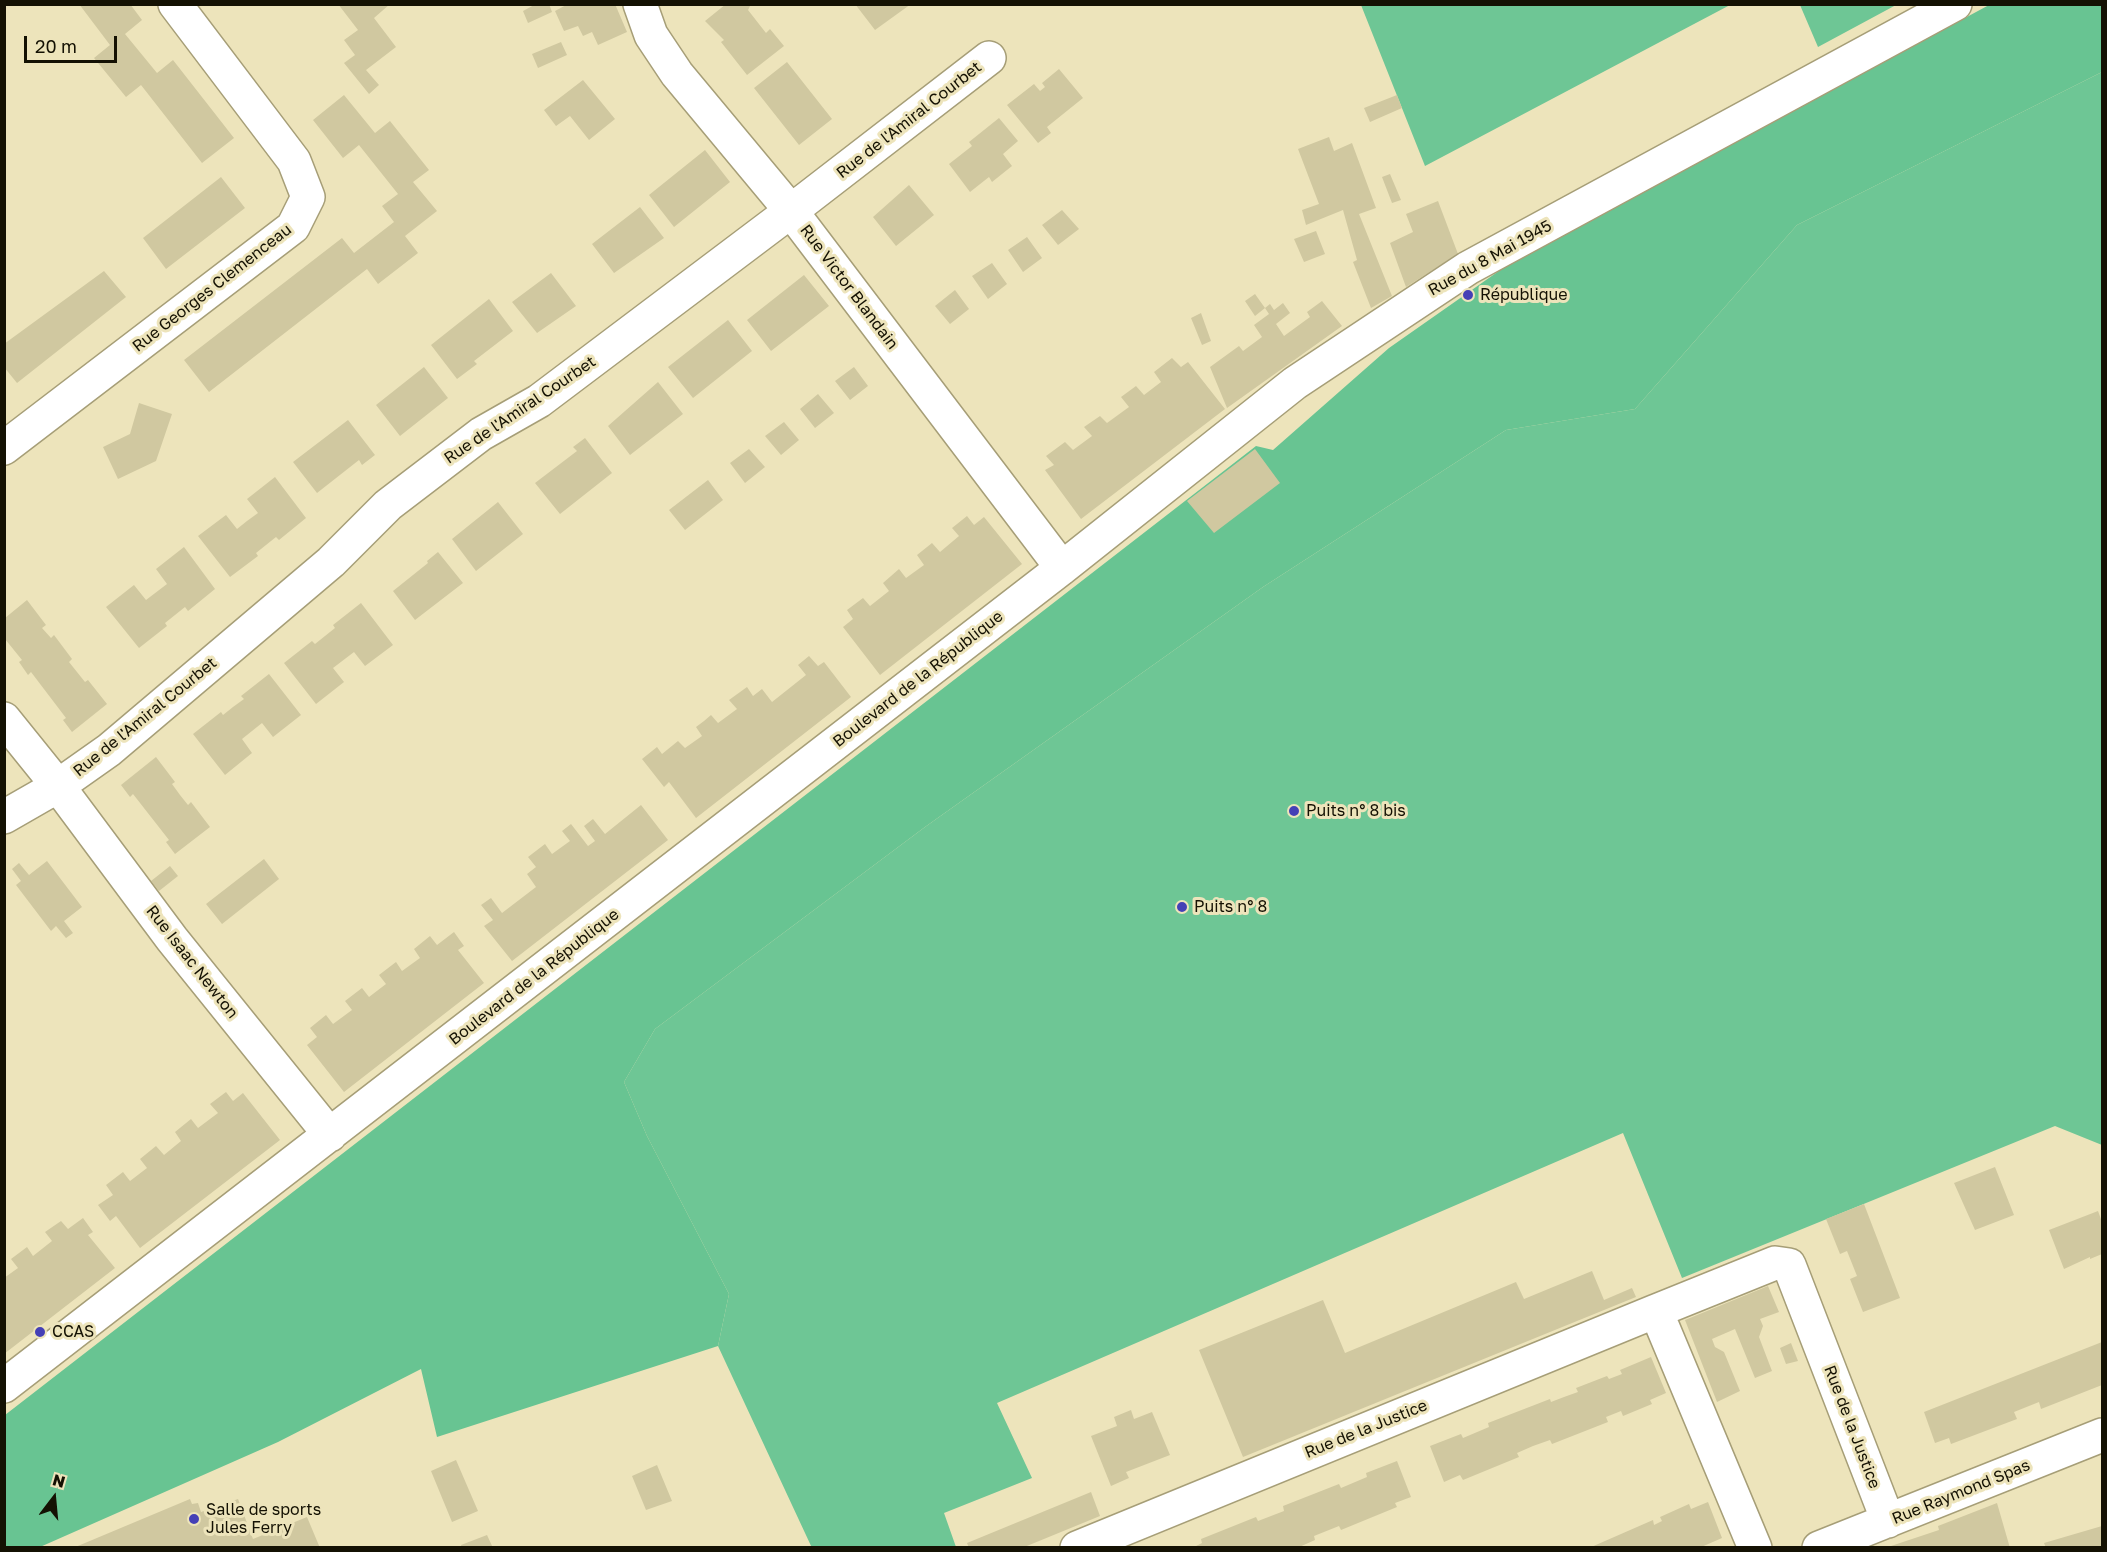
<!DOCTYPE html>
<html>
<head>
<meta charset="utf-8">
<style>
  body { margin:0 }
  #map { position:relative; width:2107px; height:1552px; overflow:hidden; background:#ede4bb; font-family:"Golos Text",sans-serif }
  canvas { display:block }
  .frame { position:absolute; inset:0; border:6px solid #141103; pointer-events:none }
  .north { position:absolute; left:24px; top:1468px; width:60px; height:60px; -webkit-text-stroke:4px #ede4bb; paint-order:stroke; rotate:16deg; font-size:16px; font-weight:700; line-height:24px; text-align:center; color:#141103 }
  .north::after { content:''; display:block; margin:auto; width:21px; height:27px; background:#141103; clip-path:polygon(50% 0,100% 100%,50% 72%,0 100%) }
  .scale { position:absolute; left:24px; top:36px; width:93px; height:27px; box-sizing:border-box; border:3px solid #141103; border-top:0; padding-left:8px; font-size:18px; line-height:21px; white-space:nowrap; color:#141103; -webkit-text-stroke:4px #ede4bb; paint-order:stroke }
</style>
</head>
<body>
<div id="map">
<canvas width="2107" height="1552"></canvas>
<div class="frame"></div>
<div class="north">N</div>
<div class="scale">20 m</div>
</div>
<script>
const g = document.querySelector('canvas').getContext('2d');
g.lineJoin = 'round';
function fill(path, color) {
  g.fillStyle = color;
  g.fill(path, 'evenodd');
}
function strokePath(path, color, width, dash) {
  g.strokeStyle = color;
  g.lineWidth = width;
  g.lineCap = dash ? 'butt' : 'round';
  g.setLineDash(dash || []);
  g.stroke(path);
}
function label(font, color, halo, rows, align = 'center') {
  g.font = font + ' "Golos Text",sans-serif';
  g.lineWidth = 6;
  g.setLineDash([]);
  g.textBaseline = 'middle';
  g.strokeStyle = halo;
  g.fillStyle = color;
  for (const [text, x, y, turn = 0] of rows) {
    g.save();
    g.translate(x, y);
    g.rotate((+turn || 0) * Math.PI / 180);
    g.textAlign = isNaN(turn) ? turn : align;
    if (halo) g.strokeText(text, 0, 0);
    g.fillText(text, 0, 0);
    g.restore();
  }
}
const green = new Path2D(`
  M1361,5H1730L1425,166Z
  M1800,5H1896L1818,47Z
  M2102,72V1145L2055,1126L1682,1278L1623,1133L997,1403L1032,1478L944,1513L956,1547L812,1548L718,1346L729,1294L647,1136L624,1082L655,1029L925,827L1263,587L1506,430L1635,409L1797,225Z`);
const forest = new Path2D(`
  M1989,5H2102V72L1797,225L1635,409L1506,430L1263,587L925,827L655,1029L624,1082L647,1136L729,1294L718,1346L437,1437L421,1369L278,1442L40,1547L5,1548V1415L1256,446L1273,450L1389,348L1506,266Z`);
const building = new Path2D(`
  M79,4H130L142,20L125,34L157,73L173,60L234,138L202,163L141,85L126,97L94,58L110,45Z
  M338,4H390L374,18L396,47L366,70L379,85L369,94L344,63L355,55L344,40L358,30Z
  M536,4H549L552,12L528,23L523,11Z
  M568,4H615L627,32L598,45L592,32L583,36L578,26L564,31L555,11Z
  M726,4H751L748,10L766,33L770,29L784,46L747,75L721,42L724,40L705,21Z
  M855,4H911L875,30Z
  M561,42L567,55L538,68L532,54Z
  M787,62L832,119L799,145L754,88Z
  M1059,69L1083,98L1047,127L1051,133L1038,143L1007,105L1034,84L1040,91L1045,87L1042,83Z
  M583,80L615,119L589,140L570,116L556,126L544,110Z
  M344,95L375,133L390,121L429,170L413,182L437,211L405,236L418,253L378,284L367,269L209,392L184,360L342,238L354,253L394,222L382,206L398,194L359,145L343,158L313,120Z
  M1397,95L1402,108L1370,122L1364,108Z
  M999,118L1018,141L1003,154L1012,166L992,182L989,177L970,192L949,164L972,146L969,142Z
  M1329,137L1334,151L1352,143L1376,208L1359,214L1392,296L1371,308L1353,262L1357,260L1343,210L1306,225L1302,210L1319,204L1298,149Z
  M705,150L730,182L674,227L649,195Z
  M1390,174L1401,200L1392,203L1382,177Z
  M221,177L245,208L166,269L143,238Z
  M909,185L934,215L896,246L873,217Z
  M1438,201L1458,254L1406,287L1390,243L1413,232L1406,214Z
  M640,207L664,238L614,273L592,244Z
  M1062,210L1079,229L1058,245L1042,225Z
  M1316,231L1325,254L1304,262L1294,239Z
  M1027,237L1042,258L1023,272L1008,250Z
  M992,263L1007,284L988,299L972,276Z
  M104,271L126,297L17,383L4,367V344Z
  M551,273L576,306L537,333L512,302Z
  M804,275L829,306L771,351L747,320Z
  M955,290L969,309L950,324L935,306Z
  M1255,294L1265,308L1255,316L1245,301Z
  M489,299L513,331L474,361L477,364L457,379L431,345Z
  M1322,301L1342,326L1227,408L1210,367L1239,346L1243,351L1262,337L1254,325L1269,314L1265,308L1270,304L1274,310L1283,303L1290,313L1276,324L1284,336L1310,317L1307,312Z
  M1201,313L1211,341L1202,345L1191,318Z
  M728,320L752,351L693,398L668,367Z
  M1172,358L1181,367L1188,362L1225,409L1081,519L1045,470L1054,465L1046,456L1065,442L1073,450L1092,436L1084,427L1100,416L1107,423L1129,407L1121,397L1136,386L1144,395L1161,382L1154,372Z
  M424,367L448,398L400,436L376,405Z
  M854,367L868,386L850,400L835,381Z
  M658,382L683,414L630,455L608,426Z
  M818,394L834,413L815,428L800,409Z
  M139,403L172,414L156,461L118,479L103,447L130,434Z
  M348,420L375,455L362,465L359,460L317,493L293,462Z
  M784,422L799,440L781,455L765,436Z
  M585,438L612,473L560,514L535,483L577,451L573,447Z
  M749,449L765,467L745,483L730,463Z
  M1255,449L1280,483L1214,533L1187,501Z
  M275,477L306,518L279,540L276,537L256,553L258,556L230,577L198,536L226,515L237,529L247,521L258,513L247,499Z
  M708,480L723,500L685,530L669,510Z
  M498,502L523,534L476,571L452,539Z
  M967,516L974,525L984,517L1022,564L880,675L843,627L853,619L847,610L863,598L870,606L889,591L883,583L899,569L906,578L924,565L917,555L932,543L940,552L959,536L952,528Z
  M184,547L215,589L188,611L185,607L165,623L167,626L139,648L106,607L134,585L146,600L167,584L156,569Z
  M438,552L463,583L415,620L393,591L428,563L427,561Z
  M27,600L46,625L42,628L51,638L54,635L72,659L69,662L85,682L88,680L107,704L72,732L63,720L66,718L31,672L28,675L19,662L22,660L5,639V618Z
  M361,603L393,645L365,666L354,652L333,668L344,682L316,704L284,663L312,641L315,644L335,628L333,625Z
  M809,656L818,666L824,662L851,697L696,818L669,782L664,787L642,759L657,747L662,754L678,741L685,748L702,736L696,727L704,721L711,715L718,723L737,709L729,700L747,687L753,696L762,689L772,702L806,675L798,665Z
  M269,674L301,715L273,737L262,723L242,739L252,753L225,775L193,734L221,712L223,715L233,707L244,699L241,696Z
  M156,757L175,782L172,784L180,795L188,805L191,802L210,827L175,854L166,842L169,840L133,794L130,797L121,785Z
  M641,805L668,840L512,961L484,926L493,920L481,905L491,898L502,913L536,887L527,874L536,867L528,857L545,844L552,854L570,841L562,831L571,824L588,846L595,841L584,826L593,819L605,834Z
  M264,859L279,879L222,924L206,904Z
  M47,861L82,907L64,921L73,933L66,938L56,926L51,931L16,885L21,881L12,869L19,863L29,875Z
  M170,866L178,876L159,891L151,881Z
  M454,932L464,946L458,950L484,983L344,1092L307,1045L317,1037L310,1028L326,1015L333,1024L352,1010L345,1001L362,988L369,997L386,984L379,975L396,962L402,971L420,958L414,949L430,936L437,945Z
  M226,1092L233,1101L243,1093L280,1140L140,1248L116,1216L110,1221L98,1205L113,1195L106,1185L123,1172L130,1181L147,1168L140,1159L156,1146L164,1155L181,1141L175,1132L191,1119L198,1128L218,1113L210,1104Z
  M1995,1167L2014,1215L1975,1230L1954,1183Z
  M1864,1204L1900,1298L1863,1312L1850,1279L1857,1276L1847,1251L1840,1254L1826,1219Z
  M2098,1211L2102,1222V1254L2090,1259V1257L2064,1269L2049,1230Z
  M83,1218L93,1232L88,1235L115,1268L4,1354V1278L18,1268L11,1259L27,1247L33,1256L52,1241L45,1232L61,1221L68,1229Z
  M1592,1271L1604,1300L1632,1288L1636,1297L1243,1457L1199,1350L1323,1300L1345,1353L1516,1282L1524,1299Z
  M1768,1286L1779,1312L1760,1319L1763,1326L1759,1337L1772,1371L1755,1378L1735,1329L1712,1339L1715,1347L1724,1352L1740,1391L1717,1402L1685,1320Z
  M2102,1342V1385L2041,1409L2039,1402L2014,1412L2017,1419L1951,1444L1949,1438L1935,1443L1924,1412Z
  M1791,1343L1798,1361L1786,1364L1780,1348Z
  M1651,1357L1666,1393L1650,1400L1652,1404L1623,1416L1621,1411L1606,1417L1608,1422L1552,1444L1550,1440L1533,1446L1517,1453L1519,1457L1463,1480L1460,1475L1444,1482L1430,1446L1461,1434L1463,1438L1489,1427L1488,1423L1550,1399L1551,1402L1564,1397L1578,1392L1576,1388L1607,1376L1609,1379L1622,1374L1620,1370Z
  M1131,1410L1134,1419L1152,1412L1170,1455L1126,1472L1129,1478L1111,1486L1091,1436L1117,1426L1114,1417Z
  M456,1460L478,1511L452,1522L431,1471Z
  M1397,1461L1411,1497L1395,1503L1397,1507L1341,1530L1339,1526L1314,1536L1315,1540L1297,1548H1192L1202,1543L1201,1539L1256,1517L1258,1521L1284,1511L1283,1506L1339,1484L1341,1488L1367,1477L1366,1473Z
  M657,1465L672,1501L646,1510L632,1476Z
  M1091,1492L1100,1516L1022,1548H969L967,1543Z
  M190,1499L192,1504L198,1503L201,1512L238,1499L253,1539L307,1517L320,1548H73Z
  M1708,1502L1722,1538L1699,1548H1589L1653,1520L1654,1525L1662,1521L1660,1517L1689,1504L1691,1509Z
  M1997,1503L2010,1548H1885L1939,1530L1938,1526Z
  M2102,1526V1548H2046L2044,1543Z
  M487,1535L493,1548H462L461,1545Z`);
const minor = new Path2D(`
  M640,4L651,35L677,74L791,211L1062,568
  M4,448L293,227L308,197L294,161L175,4
  M4,719L58,786L172,939L330,1135
  M4,817L58,786L109,750L331,562L388,505L481,434L539,401L791,211L989,58
  M1656,1311L1775,1263L1789,1265L1888,1521
  M4,1386L1062,568L1295,383L1468,268L1955,4
  M1077,1548L1656,1311L1755,1548
  M1819,1548L2102,1435`);
const markers = [
  [1468,295,6,"#4540b6"],
  [1294,811,6,"#4540b6"],
  [1182,907,6,"#4540b6"],
  [40,1332,6,"#4540b6"],
  [194,1519,6,"#4540b6"]
];
const streetNames = [
  ["Rue de l'Amiral Courbet",909,120,-38],
  ["Rue du 8 Mai 1945",1490,258,-29],
  ["Rue Victor Blandain",849,287,53],
  ["Rue Georges Clemenceau",212,288,-38],
  ["Rue de l'Amiral Courbet",520,410,-34],
  ["Boulevard de la République",918,679,-38],
  ["Rue de l'Amiral Courbet",145,717,-39],
  ["Rue Isaac Newton",192,962,52],
  ["Boulevard de la République",534,977,-38],
  ["Rue de la Justice",1852,1427,69],
  ["Rue de la Justice",1366,1429,-22],
  ["Rue Raymond Spas",1961,1492,-22]
];
const poiNames = [
  ["République",1480,295],
  ["Puits n° 8 bis",1306,811],
  ["Puits n° 8",1194,907],
  ["CCAS",52,1332],
  ["Salle de sports",206,1510],
  ["Jules Ferry",206,1528]
];
fill(green, '#6ec695');
fill(forest, '#68c492');
fill(building, '#d0c8a0');
strokePath(minor, '#a69e77', 36);
strokePath(minor, '#fff', 33);
for (const [x, y, r, color] of markers) {
  const dot = new Path2D();
  dot.arc(x, y, r, 0, 2 * Math.PI);
  g.fillStyle = color;
  g.fill(dot);
  strokePath(dot, '#ede4bb', 2);
}
label('16px', '#141103', '#ede4bb', streetNames);
label('16px', '#141103', '#ede4bb', poiNames, 'left');
</script>
</body>
</html>
